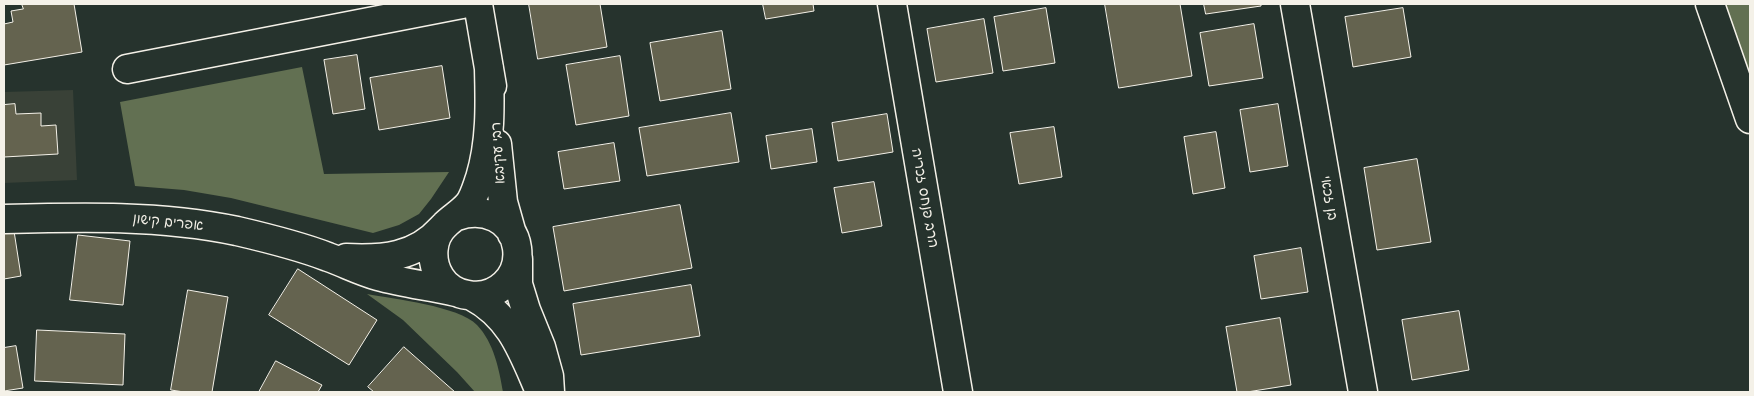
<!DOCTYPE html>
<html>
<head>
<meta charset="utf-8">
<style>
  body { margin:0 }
  #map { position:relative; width:1754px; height:396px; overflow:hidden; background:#26332d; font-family:Mali,sans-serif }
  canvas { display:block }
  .frame { position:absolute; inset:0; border:5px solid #f4f1e8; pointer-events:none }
</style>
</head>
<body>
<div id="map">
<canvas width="1754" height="396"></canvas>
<div class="frame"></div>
</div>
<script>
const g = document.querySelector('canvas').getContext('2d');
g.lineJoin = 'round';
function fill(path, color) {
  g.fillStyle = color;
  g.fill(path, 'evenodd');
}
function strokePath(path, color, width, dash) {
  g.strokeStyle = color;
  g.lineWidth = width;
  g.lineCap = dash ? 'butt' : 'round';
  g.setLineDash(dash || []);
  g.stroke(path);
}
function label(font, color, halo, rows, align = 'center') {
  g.font = font + ' Mali,"Playpen Sans Hebrew",sans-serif';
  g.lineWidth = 5;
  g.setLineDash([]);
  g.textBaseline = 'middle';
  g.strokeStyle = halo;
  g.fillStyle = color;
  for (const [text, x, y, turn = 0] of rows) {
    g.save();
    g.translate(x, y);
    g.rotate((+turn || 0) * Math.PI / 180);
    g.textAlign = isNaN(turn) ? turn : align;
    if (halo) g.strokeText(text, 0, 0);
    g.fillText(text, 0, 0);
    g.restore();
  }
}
const built = new Path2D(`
  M73,90L77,180L4,183V92Z`);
const green = new Path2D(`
  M1721,4H1750V97Z
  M302,67L324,174L449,172L431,199L419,214L399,225L373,233L231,198L184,190L135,186L120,102Z
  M367,294C393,299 459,306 477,325C494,343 499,369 503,392H475L457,372L403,320Z`);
const building = new Path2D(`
  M22,4H74L82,52L4,65V24L13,22L11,11L23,9Z
  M529,4H600L607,47L538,59Z
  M763,4H813L814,11L766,19Z
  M1105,4H1180L1192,76L1119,88Z
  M1204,4H1261V6L1206,14Z
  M1046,8L1055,63L1003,71L994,17Z
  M1403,8L1411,57L1353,67L1345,17Z
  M984,19L993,73L936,82L927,29Z
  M1254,24L1263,78L1209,86L1200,33Z
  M722,31L731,89L660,101L650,43Z
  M357,55L365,109L333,114L324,60Z
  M620,56L629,116L576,125L566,65Z
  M442,66L450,118L379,130L370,78Z
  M15,104L16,114L41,113V126L56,125L58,154L4,157V105Z
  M1278,104L1288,166L1250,172L1240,110Z
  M731,113L739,162L647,176L639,128Z
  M887,114L893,152L838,161L832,123Z
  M1054,127L1062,177L1019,184L1010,133Z
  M812,129L817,162L771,169L766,136Z
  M1216,132L1225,188L1193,194L1184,137Z
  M614,143L620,181L564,189L558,152Z
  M1417,159L1431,242L1377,250L1364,168Z
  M874,182L882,226L842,233L834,188Z
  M680,205L692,268L564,291L553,227Z
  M14,231L21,276L4,279V232Z
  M78,235L130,241L123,305L70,300Z
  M1301,248L1308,292L1261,299L1254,256Z
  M298,269L377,320L349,365L269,315Z
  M691,285L700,336L581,355L573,304Z
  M188,290L228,297L212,392H184L171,390Z
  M1459,311L1469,370L1412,380L1402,320Z
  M1280,318L1291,385L1247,392H1237L1226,327Z
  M37,330L125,334L123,385L35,381Z
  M16,346L23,388L4,391V348Z
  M404,347L455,392H374L368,387Z
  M276,361L322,385L318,392H259Z`);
const minor = new Path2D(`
  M478,4L492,86
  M892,4L958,392
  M1295,4L1363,392
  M1710,4L1750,119
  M127,69L462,4
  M497,144L503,202L512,234
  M457,216C483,207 513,218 517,248C521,277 496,300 468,295C457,294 446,287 440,277C430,261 431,238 445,225C452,218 461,213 468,205C474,198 477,186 480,178C491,142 490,105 489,68
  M4,219C82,217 160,215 237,231C267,238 300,246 328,257C345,263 360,271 378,276C403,283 430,286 456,292
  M346,258C383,260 416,257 441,229
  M518,259V284L526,310L541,347L549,376L550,392
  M472,296C510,316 522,350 538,387`);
const streetNames = [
  ["רבי עקיבא",498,153,-94],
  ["הרב פנחס זכריה",925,198,80],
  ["בן זכאי",1329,198,80],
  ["אפרים קישון",168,222,6]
];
fill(built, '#394137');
fill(green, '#627052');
fill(building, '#64634f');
strokePath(building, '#f4f1e8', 1);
strokePath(minor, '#f4f1e8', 31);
strokePath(minor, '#26332d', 28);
label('14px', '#f4f1e8', '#26332d', streetNames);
</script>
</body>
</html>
